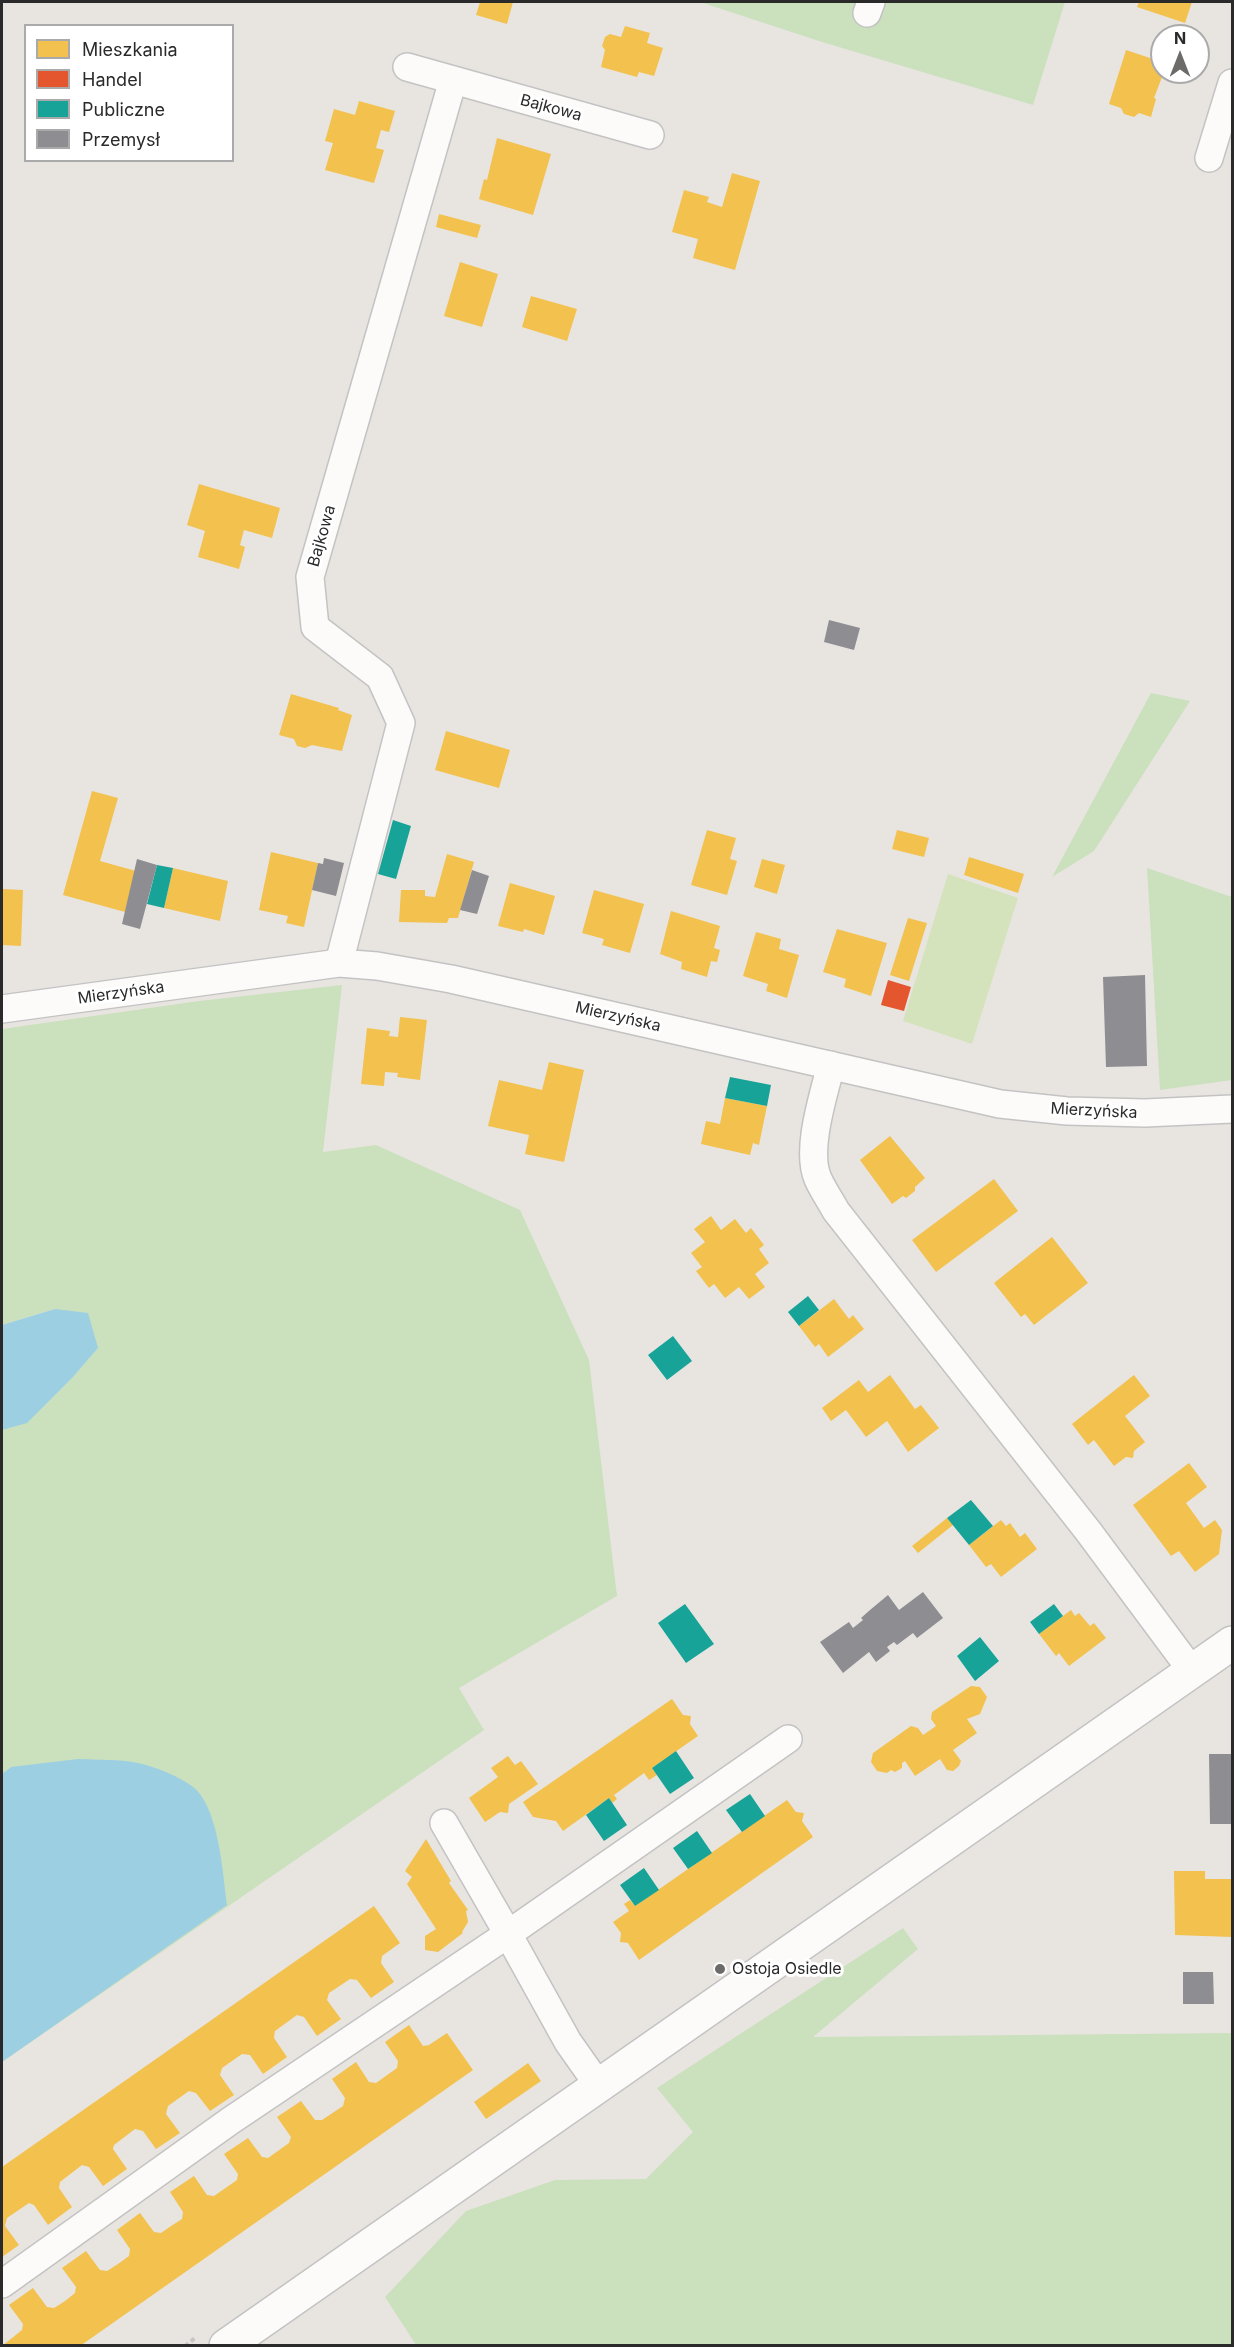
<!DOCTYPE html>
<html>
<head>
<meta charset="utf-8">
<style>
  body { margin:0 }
  #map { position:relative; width:1234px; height:2347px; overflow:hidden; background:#e8e5e1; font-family:Inter,sans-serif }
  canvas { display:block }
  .frame { position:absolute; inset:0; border:3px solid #2a2a2a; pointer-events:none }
  .legend { position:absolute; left:24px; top:24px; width:210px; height:138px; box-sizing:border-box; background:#fff; border:2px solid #aaa; margin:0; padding:8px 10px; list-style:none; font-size:18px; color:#2a2a2a }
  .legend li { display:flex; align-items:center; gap:12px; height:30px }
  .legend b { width:30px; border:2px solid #aaa }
  .north { position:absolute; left:1150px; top:24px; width:60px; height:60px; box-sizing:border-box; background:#fff; border:2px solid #aaa; border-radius:50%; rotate:0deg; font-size:16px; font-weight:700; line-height:24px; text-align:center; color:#2a2a2a }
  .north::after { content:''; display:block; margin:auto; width:21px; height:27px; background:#6c6b6a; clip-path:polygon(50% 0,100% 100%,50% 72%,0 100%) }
</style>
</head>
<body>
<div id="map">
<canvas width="1234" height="2347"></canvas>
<div class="frame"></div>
<ul class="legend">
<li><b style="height:16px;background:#f2c14e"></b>Mieszkania</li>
<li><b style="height:16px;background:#e4572e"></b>Handel</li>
<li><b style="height:16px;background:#17a398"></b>Publiczne</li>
<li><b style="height:16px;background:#8d8d92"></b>Przemysł</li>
</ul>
<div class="north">N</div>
</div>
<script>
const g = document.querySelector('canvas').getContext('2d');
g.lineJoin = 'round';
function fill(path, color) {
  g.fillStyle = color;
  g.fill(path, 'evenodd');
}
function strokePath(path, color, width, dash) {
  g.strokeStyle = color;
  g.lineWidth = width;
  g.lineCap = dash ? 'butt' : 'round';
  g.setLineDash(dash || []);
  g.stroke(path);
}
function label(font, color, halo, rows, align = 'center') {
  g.font = font + ' Inter,sans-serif';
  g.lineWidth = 6;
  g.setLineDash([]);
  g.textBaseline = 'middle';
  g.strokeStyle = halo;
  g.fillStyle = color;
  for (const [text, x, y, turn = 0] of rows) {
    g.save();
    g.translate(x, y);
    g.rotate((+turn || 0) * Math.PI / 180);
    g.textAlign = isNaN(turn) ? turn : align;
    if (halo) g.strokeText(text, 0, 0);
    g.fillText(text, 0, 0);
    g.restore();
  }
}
const green = new Path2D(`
  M700,2H1065L1033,105L822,42Z
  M1151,693L1190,701L1094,851L1052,877Z
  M1147,868L1232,897V1080L1160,1090Z
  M342,985L323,1152L376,1145L520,1210L589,1360L617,1596L459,1688L484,1730L2,2062L11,1767L2,1774V1430L27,1422L73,1377L98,1348L55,1309L2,1325V1029L199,1001Z
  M903,1928L918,1949L813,2037L1232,2033V2345H416L385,2297L466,2211L555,2180L646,2179L693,2132L657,2088Z`);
const pitch = new Path2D(`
  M948,874L1018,898L972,1044L903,1021Z`);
const water = new Path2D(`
  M55,1309L88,1313L98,1348L73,1377L27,1423L2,1430V1325Z
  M78,1759C97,1760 119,1759 138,1763C156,1767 179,1776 193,1787C219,1807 223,1875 227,1905L2,2062V1774L11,1767Z`);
const homes = new Path2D(`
  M480,2H513L507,24L476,15Z
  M1139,2H1192L1185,23L1137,7Z
  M625,26L650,33L647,43L663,48L654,76L639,72L637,77L601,67L605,50L602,46L605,37L610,34L621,37Z
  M1126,50L1162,62V72H1164L1154,98L1156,99L1151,117L1139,113L1134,117L1124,114L1121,108L1109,104Z
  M359,101L395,111L389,132L381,130L376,148L384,150L374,183L325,170L333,143L325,141L334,109L355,115Z
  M497,138L551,154L533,215L479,199L484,179L487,180Z
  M732,173L760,181L735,270L693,258L698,239L672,232L684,190L709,197L707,202L722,207Z
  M439,214L481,225L477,238L436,227Z
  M460,262L498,274L482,327L444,316Z
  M531,296L577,309L567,341L522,327Z
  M199,484L280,508L272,538L244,530L240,545L245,547L239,569L198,557L205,531L187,525Z
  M291,694L339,708L338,710L352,715L342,751L312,745L305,748L297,746L294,739L279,735Z
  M446,731L510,750L499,788L435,770Z
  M92,791L118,798L100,861L136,871L125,912L63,895Z
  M707,830L736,838L730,859L737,861L727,895L691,885Z
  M897,830L929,838L924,857L892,849Z
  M271,852L318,863L304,927L286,923L288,916L259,910Z
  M447,854L474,862L458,918H449L447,923L399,922L401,890H425V896L435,897Z
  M969,857L1024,874L1018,893L964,875Z
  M762,859L785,865L777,894L754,887Z
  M173,868L228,881L220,921L164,908Z
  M510,883L555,896L544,935L524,929L523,932L498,926Z
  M2,889L23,890L21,946L2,945Z
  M594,890L644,904L630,953L602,945L604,939L582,933Z
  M671,911L720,926L714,948L720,950L717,962L711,961L707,977L681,969L682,962L660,954Z
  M908,918L927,923L909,981L890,975Z
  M837,929L887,943L871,996L844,987L846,979L823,972Z
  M756,932L781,939L779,949L799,955L787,998L766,991L768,984L743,976Z
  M400,1017L427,1020L420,1080L397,1077L398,1073L385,1072L384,1086L361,1084L367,1028L390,1031L389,1036L398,1037Z
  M549,1062L584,1070L564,1162L525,1154L529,1135L488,1126L499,1080L542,1090Z
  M725,1098L767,1106L759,1145L753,1143L750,1155L701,1144L706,1121L720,1124Z
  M890,1136L925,1178L915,1187V1191L906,1198L903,1196L892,1204L860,1160Z
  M994,1179L1018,1211L936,1272L912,1240Z
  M711,1216L721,1230L735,1219L746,1233L751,1228L764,1245L759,1249L769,1263L755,1274L765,1287L749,1299L739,1287L725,1298L714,1284L709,1288L696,1271L702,1267L691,1253L705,1242L694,1229Z
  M1052,1237L1088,1283L1034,1325L1025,1314L1021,1317L994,1283Z
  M834,1299L849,1319L853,1315L864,1329L828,1357L819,1344L815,1347L799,1326Z
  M890,1375L915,1409L921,1405L939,1428L908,1452L887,1421L866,1437L846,1410L831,1421L822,1408L859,1380L868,1392Z
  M1134,1375L1150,1396L1125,1416L1145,1442L1134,1451L1133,1458L1126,1457L1114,1466L1094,1440L1088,1445L1072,1424Z
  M1189,1463L1207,1487L1186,1503L1204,1528L1215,1520L1222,1530L1219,1554L1195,1572L1179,1551L1171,1556L1133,1505Z
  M947,1518L953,1525L918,1553L912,1546Z
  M1001,1520L1006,1526L1010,1523L1020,1537L1025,1533L1037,1549L1001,1577L991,1564L986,1567L969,1545Z
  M1071,1610L1075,1616L1079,1613L1090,1626L1094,1623L1106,1638L1069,1666L1059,1653L1056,1656L1039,1634Z
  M971,1686L980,1687L987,1697L980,1714L967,1719L977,1733L953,1750L961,1761L959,1766L953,1771L947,1770L940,1759L915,1776L905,1761L902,1763V1768L895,1772L891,1770L887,1773L877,1771L871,1762L873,1753L911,1726L918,1728L923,1735L936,1726L931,1719L932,1712Z
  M672,1699L683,1715L691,1716L690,1724L698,1736L652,1768L657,1775L649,1780L644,1773L614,1795L617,1799L612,1803L609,1798L563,1831L556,1821L533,1817L523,1802Z
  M508,1756L515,1765L521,1761L538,1784L509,1804L508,1813L500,1812L485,1822L469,1798L498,1777L491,1768Z
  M787,1800L796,1812L804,1813L802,1821L813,1837L639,1960L628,1943L620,1942L621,1933L613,1922L629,1911L624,1904L630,1900L635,1906Z
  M426,1839L451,1881L449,1883L468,1910L466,1911L468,1922L462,1932L463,1933L438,1952L425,1950V1936L436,1929L407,1884L412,1877L405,1871Z
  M1174,1871H1205V1879H1231L1232,1937L1175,1935Z
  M374,1906L400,1943L382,1956L381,1963L394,1982L371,1998L357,1980L350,1979L329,1993L327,2000L341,2019L317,2036L304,2017L297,2015L275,2031L274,2038L287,2057L263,2074L250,2055L242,2054L222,2068L220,2075L234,2095L210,2111L196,2093L189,2091L168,2106L166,2114L180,2133L156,2149L143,2131L135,2129L114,2145L113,2149L127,2169L103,2186L89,2167L82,2165L60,2182L59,2188L72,2207L48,2225L34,2205L29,2203L7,2218L5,2226L19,2245L2,2257V2167Z
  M409,2025L423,2046L429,2045L447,2033L473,2070L80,2346H2L22,2330L23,2324L9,2305L33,2288L47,2307L54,2308L65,2301L75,2293L76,2287L62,2268L86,2251L100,2270L107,2271L118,2264L129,2256L130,2249L117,2230L140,2213L154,2232L161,2233L171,2226L182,2219L183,2212L170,2192L194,2176L207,2195L214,2196L237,2180L238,2174L224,2154L248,2138L262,2157L268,2158L289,2143L291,2137L277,2117L301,2101L315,2120H322L343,2106L345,2098L332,2079L356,2062L369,2082L376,2083L397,2068L398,2061L385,2042Z
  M528,2063L541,2081L486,2119L474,2102Z`);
const shops = new Path2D(`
  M888,980L911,987L904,1011L881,1005Z`);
const public = new Path2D(`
  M393,820L411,826L396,879L378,874Z
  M157,865L173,868L164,908L147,904Z
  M730,1077L771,1085L767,1106L725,1098Z
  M808,1296L819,1310L799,1326L788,1312Z
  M673,1336L692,1361L667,1380L648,1355Z
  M971,1500L993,1526L969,1545L947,1518Z
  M685,1604L714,1644L686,1663L658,1623Z
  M1054,1604L1063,1616L1039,1634L1030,1622Z
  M980,1637L999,1661L975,1681L957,1656Z
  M676,1751L694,1778L670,1794L652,1768Z
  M750,1794L765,1816L742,1832L726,1810Z
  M609,1798L627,1825L604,1841L586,1815Z
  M697,1831L712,1853L688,1869L673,1848Z
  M644,1868L659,1890L635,1906L620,1885Z`);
const industry = new Path2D(`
  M829,620L860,628L854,650L824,642Z
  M324,858L344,863L336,896L312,890L318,863L323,864Z
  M137,859L157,865L140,929L122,924Z
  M472,870L489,876L477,914L460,910Z
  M1145,975L1147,1066L1106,1067L1103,977Z
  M923,1592L943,1618L917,1638L913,1633L897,1645L894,1642L887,1647L890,1651L876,1662L869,1652L843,1673L820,1642L849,1622L853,1628L863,1620L861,1618L870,1610L888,1595L899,1610Z
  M1209,1754H1232V1824H1210Z
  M1183,1972H1213L1214,2004H1183Z`);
const path = new Path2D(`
  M185,2346L195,2338`);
const minor = new Path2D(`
  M867,13L871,2
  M407,67L650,135
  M1209,158L1232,83
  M339,963L401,723L380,677L315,627L310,577L453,80
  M2,1009L339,963L377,966L451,979L1000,1104L1067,1111L1145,1113L1232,1109
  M831,1065C824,1094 805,1150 818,1179C823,1190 830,1200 836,1211L1088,1531L1192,1671
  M599,2086L568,2042L508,1934L788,1739
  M2,2284L230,2121L508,1934L444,1823`);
const tertiary = new Path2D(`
  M226,2346L1232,1643`);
const markers = [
  [720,1969,6,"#6c6b6a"]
];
const streetNames = [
  ["Bajkowa",551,108,15],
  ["Bajkowa",322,536,-74],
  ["Mierzyńska",121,993,-8],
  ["Mierzyńska",618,1017,13],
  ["Mierzyńska",1094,1111,3]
];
const poiNames = [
  ["Ostoja Osiedle",732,1969]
];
fill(green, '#cbe0bd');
fill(pitch, '#d4e3bc');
fill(water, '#9ccfe2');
fill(homes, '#f2c14e');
fill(shops, '#e4572e');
fill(public, '#17a398');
fill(industry, '#8d8d92');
strokePath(minor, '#c4c3c3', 30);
strokePath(tertiary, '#c4c3c3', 36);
strokePath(path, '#c6c6c5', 4, [4.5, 3]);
strokePath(minor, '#fcfbfa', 27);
strokePath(tertiary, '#fcfbfa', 33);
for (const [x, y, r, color] of markers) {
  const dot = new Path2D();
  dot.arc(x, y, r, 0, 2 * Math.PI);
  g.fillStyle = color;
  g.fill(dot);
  strokePath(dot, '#fff', 2);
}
label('16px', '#2a2a2a', '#fff', streetNames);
label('16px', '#2a2a2a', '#fff', poiNames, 'left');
</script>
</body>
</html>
